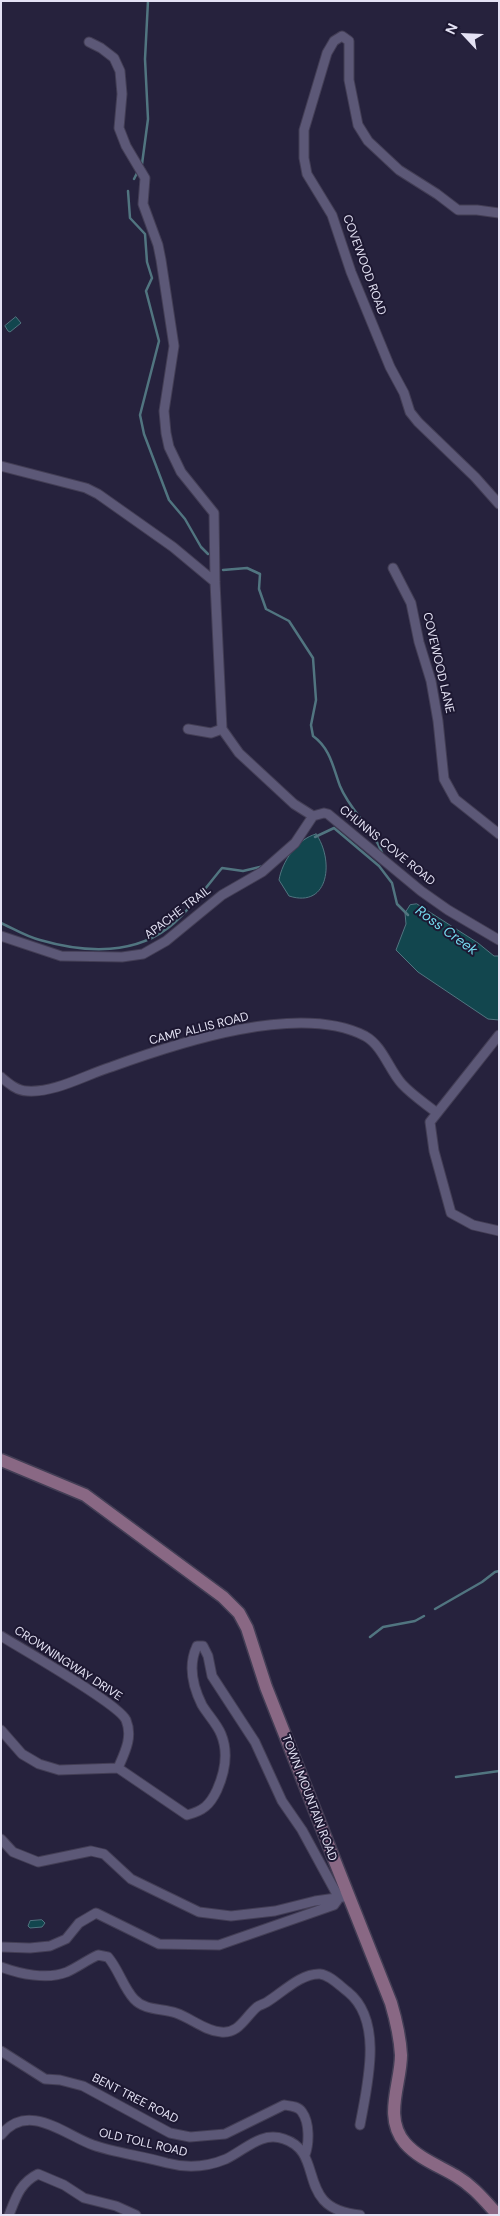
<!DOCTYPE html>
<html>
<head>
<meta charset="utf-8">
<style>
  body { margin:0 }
  #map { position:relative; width:500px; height:2216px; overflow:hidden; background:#26223d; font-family:"DM Sans",sans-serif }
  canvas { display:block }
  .frame { position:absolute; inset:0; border:2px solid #e4e2f4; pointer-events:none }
  .north { position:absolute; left:440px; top:10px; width:50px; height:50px; -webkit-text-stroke:4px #1d1832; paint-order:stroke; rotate:295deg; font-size:14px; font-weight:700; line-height:20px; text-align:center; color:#e4e2f4 }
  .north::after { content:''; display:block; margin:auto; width:18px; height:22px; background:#e4e2f4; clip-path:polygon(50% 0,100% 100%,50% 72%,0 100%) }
</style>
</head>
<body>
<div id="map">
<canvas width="500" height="2216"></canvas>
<div class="frame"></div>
<div class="north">N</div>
</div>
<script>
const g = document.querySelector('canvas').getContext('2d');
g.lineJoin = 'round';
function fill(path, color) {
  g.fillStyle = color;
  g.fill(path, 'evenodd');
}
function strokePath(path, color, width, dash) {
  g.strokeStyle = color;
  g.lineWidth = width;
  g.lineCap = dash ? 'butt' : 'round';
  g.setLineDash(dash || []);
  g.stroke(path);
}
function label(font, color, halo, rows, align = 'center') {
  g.font = font + ' "DM Sans",sans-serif';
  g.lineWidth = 4;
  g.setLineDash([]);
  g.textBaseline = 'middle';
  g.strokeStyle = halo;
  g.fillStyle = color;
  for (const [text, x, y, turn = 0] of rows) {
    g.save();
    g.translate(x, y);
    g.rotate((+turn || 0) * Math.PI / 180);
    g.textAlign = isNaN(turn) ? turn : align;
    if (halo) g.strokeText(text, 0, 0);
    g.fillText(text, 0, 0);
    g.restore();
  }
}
const water = new Path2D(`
  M16,317L21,323L10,332L8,331L5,326Z
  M316,834C334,859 330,909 289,896L279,880C282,862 297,839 316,834Z
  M417,904L478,943L494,956H499V1020L488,1019L418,972L396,950L406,924L405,913L410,905Z
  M42,1920L45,1923L42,1927L30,1928L28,1926L30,1921Z`);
const stream = new Path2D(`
  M142,164L148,119L145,59L148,1
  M134,179L137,173
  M128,191L130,218L145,234L147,262L152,278L146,291L159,341L140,415L144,434L169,500L185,519L201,547L208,554
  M223,570L247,568L260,574L259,589L266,609L289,621L313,658L316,700L311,725L313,736C330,748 333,767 340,786C350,811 373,828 382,853
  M315,837L334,828L379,866L392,883L397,904L408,915
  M1,923C14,929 27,937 40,940C85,953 137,956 174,923C192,907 207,886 222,868L243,871L264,866
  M435,1609L482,1582L495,1572L499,1571
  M370,1637L383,1627L415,1621L424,1616
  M456,1777L499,1771`);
const street = new Path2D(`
  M89,42L101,48L114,58L120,71L122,94L119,128L126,146L145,178L143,204L158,245L161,260L174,346L164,411L166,433L169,447L181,472L214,513L215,582L222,729L239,753L294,804L313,816L324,813L328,814L421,891L448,910L499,940
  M499,213L477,210H458L437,194L399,170L368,141L358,125L349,80V41L342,36L334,41L327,53L304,130V158L307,174L332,215L351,272L390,367L404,393L410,412L418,422L475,477L499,504
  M1,466L86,488L98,494L173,547L215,582
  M393,568L411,603L419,642L431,681L438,721L444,779L455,799L499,834
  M188,729L211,733L222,729
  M1,936L61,956L122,957L143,954L166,941L222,895L262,872L295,843L313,816
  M499,1035L430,1122L434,1151L451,1213L473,1225L499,1231
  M1,1077C8,1083 17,1091 27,1091C55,1093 85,1075 111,1067C177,1043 299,1002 365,1036C383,1046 389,1070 402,1084C412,1095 426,1104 437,1113
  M1,1636C22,1649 119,1704 126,1720C133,1737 125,1752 118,1768
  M1,1730L22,1754L39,1764L59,1770L118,1768L187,1815C203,1811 210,1805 217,1790C225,1772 229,1753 221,1734C217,1724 208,1715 202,1705C193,1687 188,1665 197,1646H203L208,1656L212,1676L255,1742L282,1801L302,1830L339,1898L334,1905L219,1945L159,1944L96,1913L79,1923L66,1939L50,1946L30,1948L1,1947
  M1,1839L13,1852L38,1862L91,1851L104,1854L131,1879L199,1912L231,1916L275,1911L315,1901L343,1897
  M1,1967C20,1974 47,1980 67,1972C78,1967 87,1960 98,1955L108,1957C119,1970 123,1987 134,1999C145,2011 162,2008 176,2013C191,2018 205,2031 221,2032C239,2034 245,2017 257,2007C259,2005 264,2004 267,2002C282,1993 301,1973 320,1974C330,1975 340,1986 348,1992C384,2021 367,2086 360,2125
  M1,2051L45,2079L60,2080L83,2086L170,2133L190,2137L225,2134L284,2105C291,2106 298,2106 302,2112C310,2123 309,2144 305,2155
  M1,2135C28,2101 65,2135 93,2145C116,2153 143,2156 167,2163C186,2168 207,2167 226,2159C245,2150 261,2131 284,2139C327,2153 293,2209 360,2215
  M9,2215C16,2197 20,2183 38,2174L64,2185L84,2198L116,2206L136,2215`);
const secondary = new Path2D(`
  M1,1460L85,1495L223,1597L239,1613L247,1628L266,1687L391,2003C396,2020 400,2037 401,2055C401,2084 383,2117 405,2143C418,2158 439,2166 456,2176C473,2186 485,2201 498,2215`);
const streetNames = [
  ["COVEWOOD ROAD",364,265,70],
  ["COVEWOOD LANE",438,663,77],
  ["CHUNNS COVE ROAD",387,846,39],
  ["APACHE TRAIL",178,913,-37],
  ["CAMP ALLIS ROAD",199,1029,-14],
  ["CROWNINGWAY DRIVE",68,1664,33],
  ["TOWN MOUNTAIN ROAD",309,1798,69],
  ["BENT TREE ROAD",135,2099,27],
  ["OLD TOLL ROAD",143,2143,13]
];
const waterNames = [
  ["Ross Creek",446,931,36]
];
fill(water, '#12464e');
strokePath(water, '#517580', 1);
strokePath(stream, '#517580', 2.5);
strokePath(street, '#433e55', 11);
strokePath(secondary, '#433e55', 15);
strokePath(street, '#5c5877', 9);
strokePath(secondary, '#896884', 12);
label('12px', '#e4e2f4', '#1d1832', streetNames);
label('italic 14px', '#75dbee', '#1d1832', waterNames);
</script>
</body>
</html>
